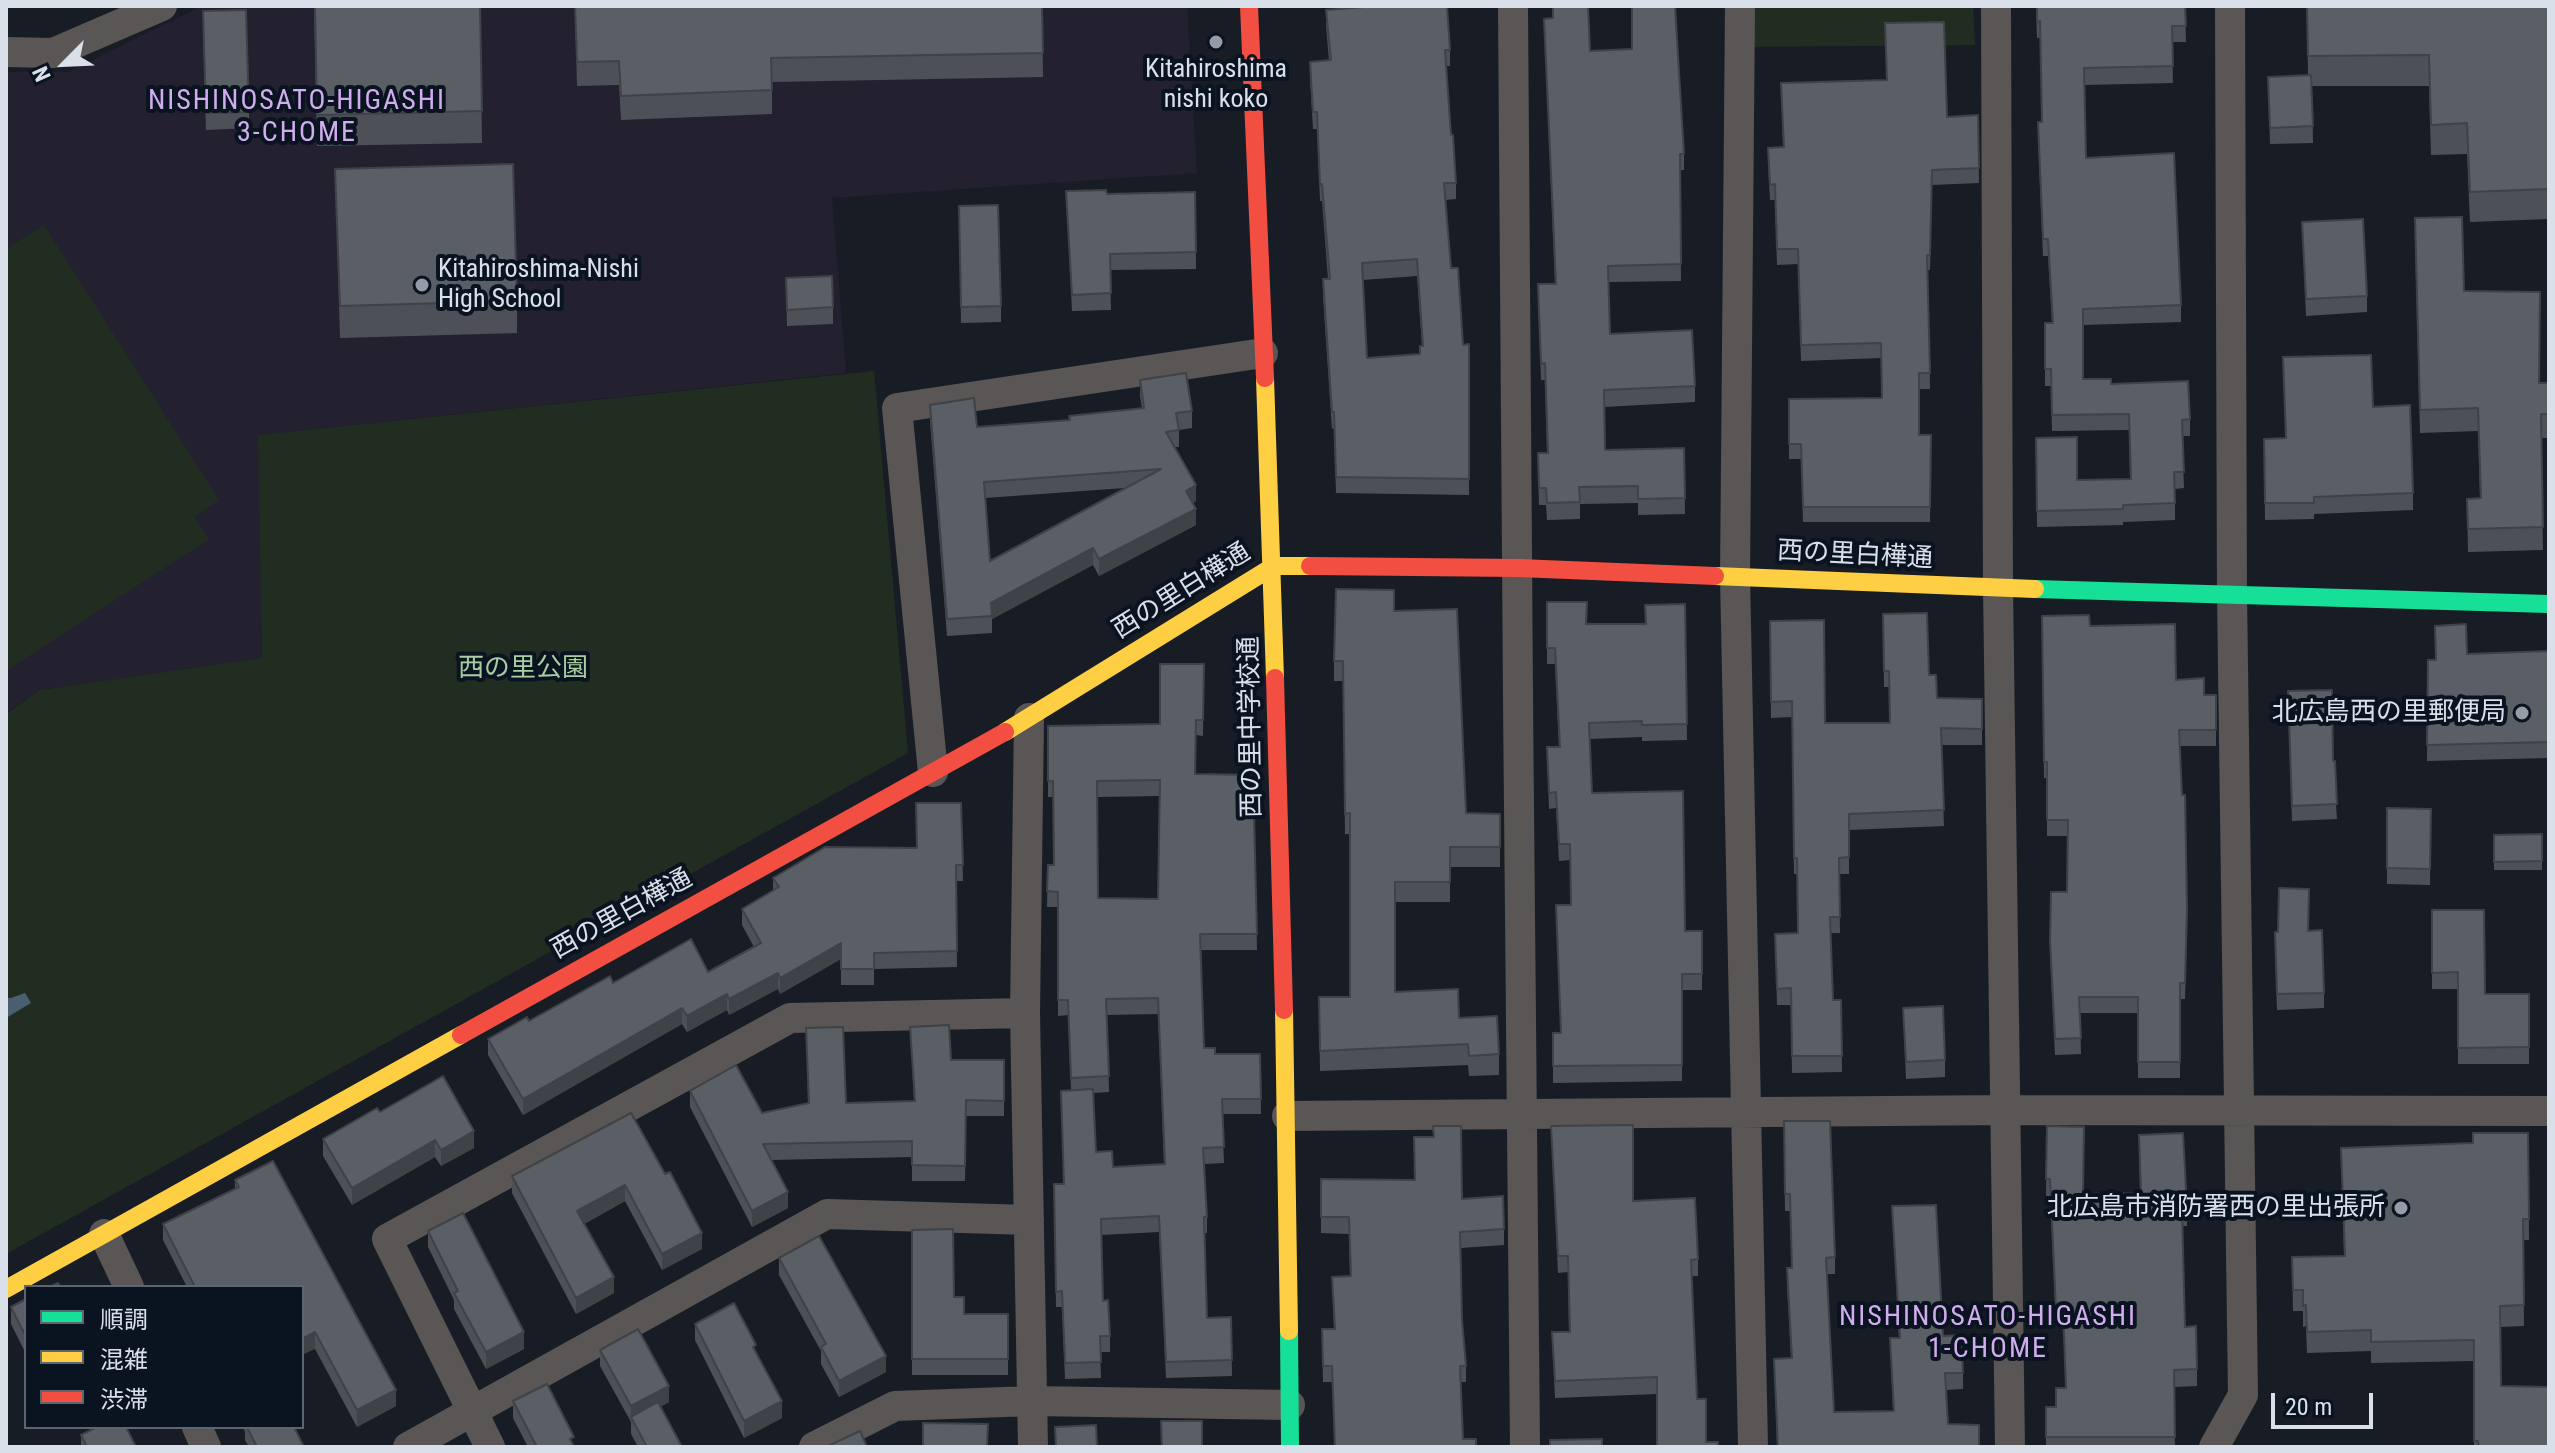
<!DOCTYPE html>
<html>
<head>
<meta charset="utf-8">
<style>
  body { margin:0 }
  #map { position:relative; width:2555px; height:1453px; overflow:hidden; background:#181d25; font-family:"Roboto Condensed","Noto Sans JP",sans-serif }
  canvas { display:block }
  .frame { position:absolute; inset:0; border:8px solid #dae0ea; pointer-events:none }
  .legend { position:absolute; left:24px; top:1285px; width:280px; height:144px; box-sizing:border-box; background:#0a1320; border:2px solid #5d6571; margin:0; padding:10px 14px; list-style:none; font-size:24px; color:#dae0ea }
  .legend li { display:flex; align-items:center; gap:16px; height:40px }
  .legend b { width:40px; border:2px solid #5d6571 }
  .north { position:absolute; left:24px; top:24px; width:80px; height:80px; -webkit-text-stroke:6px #0a1320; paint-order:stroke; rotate:246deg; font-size:22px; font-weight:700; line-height:32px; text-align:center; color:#dae0ea }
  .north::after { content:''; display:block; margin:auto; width:28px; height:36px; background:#dae0ea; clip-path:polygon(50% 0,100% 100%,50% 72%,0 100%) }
  .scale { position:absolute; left:2271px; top:1393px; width:102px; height:36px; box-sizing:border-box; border:4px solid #dae0ea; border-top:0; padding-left:10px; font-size:24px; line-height:28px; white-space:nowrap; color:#dae0ea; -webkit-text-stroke:6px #0a1320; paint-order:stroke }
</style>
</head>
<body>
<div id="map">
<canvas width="2555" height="1453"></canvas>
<div class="frame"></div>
<ul class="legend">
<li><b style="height:10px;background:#16e098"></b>順調</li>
<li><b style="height:10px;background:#ffcf43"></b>混雑</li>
<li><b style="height:10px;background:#f24e42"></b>渋滞</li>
</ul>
<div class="north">N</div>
<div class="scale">20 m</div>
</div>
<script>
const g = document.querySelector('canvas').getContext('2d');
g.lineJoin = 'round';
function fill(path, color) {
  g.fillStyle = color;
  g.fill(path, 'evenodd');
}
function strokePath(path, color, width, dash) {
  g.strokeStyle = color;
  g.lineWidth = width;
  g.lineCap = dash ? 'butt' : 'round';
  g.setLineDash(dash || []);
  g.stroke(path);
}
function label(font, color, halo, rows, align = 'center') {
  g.font = font + ' "Roboto Condensed","Noto Sans JP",sans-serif';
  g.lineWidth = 8;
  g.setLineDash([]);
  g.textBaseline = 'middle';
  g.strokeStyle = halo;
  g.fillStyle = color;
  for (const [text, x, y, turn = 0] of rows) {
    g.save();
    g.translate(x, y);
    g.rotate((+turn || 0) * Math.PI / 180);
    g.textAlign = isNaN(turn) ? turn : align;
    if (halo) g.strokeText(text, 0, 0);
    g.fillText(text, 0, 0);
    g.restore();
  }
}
const education = new Path2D(`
  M202,6H1187L1197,173L832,198L846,373L259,435L262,658L40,690L6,713V72H68Z`);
const green = new Path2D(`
  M1740,6H1973L1975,45L1740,47Z
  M44,225L219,500L194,517L209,539L6,671V249Z
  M874,371L908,753L6,1254V714L40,690L262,658L258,435Z`);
const water = new Path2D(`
  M25,993L31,1003L6,1018V998H11Z`);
const street = new Path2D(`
  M1513,6C1518,486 1518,967 1525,1447
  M1740,6L1735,576L1753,1447
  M1996,6L1998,588L2010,1447
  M6,52L53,53L162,6
  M1029,718L1025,1013L1033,1447
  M933,772L897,408L1263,353
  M1287,1116L2006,1110L2549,1111
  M104,1234L129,1287
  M197,1427L206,1447
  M408,1447L827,1214L1029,1220
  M490,1447L387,1239L790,1018L1025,1013
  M814,1447L895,1406L1032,1401L1290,1405
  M2214,1447L2243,1395L2232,594L2230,6`);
const fast = new Path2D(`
  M2035,589L2549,604
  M1289,1331L1290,1447`);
const slow = new Path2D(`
  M1265,378L1275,678
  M1715,576L2035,589
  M1005,732L1274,566H1310
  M1284,1010L1289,1331
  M6,1289L461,1035`);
const jam = new Path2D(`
  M1249,6L1265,378
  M1310,566L1519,568L1715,576
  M1275,678L1284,1010
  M461,1035L1005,732`);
const wall = new Path2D(`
  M314,6H480L482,143L317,146Z
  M575,6H1042L1043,77L772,82V114L621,120L619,85L577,86Z
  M2036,6H2185L2186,42H2172L2173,83L2084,85L2086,158L2181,305V322L2083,325V379L2111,384L2190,419V436H2182L2184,488L2175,489V520L2123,522V525L2037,527L2036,438L2077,480L2130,479L2129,430L2052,431L2051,386H2045V323H2052L2048,256H2043L2038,139V122H2042L2040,38H2037Z
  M2307,6H2549V219L2470,222L2467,154L2431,155L2429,86H2312L2313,143L2270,144L2268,77L2308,76Z
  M1326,10L1450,50V66H1446L1451,135L1456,183V199L1445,200L1451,268L1463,345L1469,344V495L1336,493L1334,428L1332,429L1323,296V279H1328L1322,201H1320L1317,129H1313L1310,78V62L1329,61L1326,26ZM1417,276L1422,346L1420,354L1367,358L1363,280Z
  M1544,19L1590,51L1684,154V170H1680L1681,281L1608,282L1610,334L1695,386V402L1604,407L1605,450L1684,448L1685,514L1638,515V503L1580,504V519L1547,520L1546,505H1539L1538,470L1547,453L1545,380H1541L1538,301L1555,284Z
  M203,28L249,112V128L206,130Z
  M1781,83L1947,117L1978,115L1979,183L1932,185L1930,270H1928L1930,389H1919V435H1931L1930,522H1803L1801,459H1789V399L1882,398L1881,358L1801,361L1798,264L1777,265L1775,200H1770L1768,163L1783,147Z
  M335,169L517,301V333L340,338Z
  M1066,191L1107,194L1195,192L1196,269L1110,270L1111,310L1072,311Z
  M959,206L1001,306V322L961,323Z
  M2302,222L2367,296V312L2306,316Z
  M2415,241L2464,291L2539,383H2549V438H2541L2543,550L2468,552L2467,499L2480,498L2478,431L2420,433Z
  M786,278L833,307V324L787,326Z
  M1140,380L1192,411V428L1179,430V447H1175L1196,501L1193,503L1196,525L1099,576L1093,565L992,619V633L947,636L930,421V405L977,427L1069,420L1142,409L1140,396ZM1125,488L990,561L985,498Z
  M2373,407L2413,493V510L2314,514V519L2265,520L2264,439L2285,438Z
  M1547,602L1587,624H1645L1685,604L1687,740L1642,741V737L1589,739L1592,793L1685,931H1702V990H1682V1081L1553,1083V1033H1561L1556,905H1571L1570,860L1559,861L1556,808L1549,809L1547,747H1559L1555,664H1547Z
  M1394,611L1466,813L1500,814V867H1450V902H1395V992L1459,1018L1499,1054V1075L1469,1076L1468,1065L1320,1071L1319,997H1350V834H1345L1343,681H1334V661Z
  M1883,614L1929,675L1937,698L1982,729V745H1941L1944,826L1849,830V874H1839L1840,933H1831L1833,1000H1841L1842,1072L1792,1073L1791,1005H1777L1775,934L1798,933L1797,874H1794L1792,717L1771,718L1770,621L1825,723H1890L1889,687H1884Z
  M2042,616L2090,626L2176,680L2204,695L2216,730V746H2180L2187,925L2185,999H2180V1078H2138V1013H2080L2081,1054L2055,1055L2050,956L2051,892H2067L2068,836H2047V778H2044Z
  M2435,626L2467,654L2549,651V758L2427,761L2428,660H2435Z
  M1204,664L1203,736L1196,735L1195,774L1253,775L1257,950H1201L1204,1048L1215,1054H1260L1261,1114H1222L1224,1163L1204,1164L1207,1217V1233H1204L1207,1318L1231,1317L1232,1376L1166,1378L1159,1232L1101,1235L1103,1301L1110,1336V1352H1100L1101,1378L1065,1379L1062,1307H1056L1054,1184H1064L1061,1091L1071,1090L1068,1015L1058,1016V907H1047L1048,865H1054L1053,797H1048V726L1160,724ZM1159,796L1158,899L1098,898L1097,797ZM1158,1014L1164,1164L1113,1167L1096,1152L1093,1093L1109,1092L1107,1015Z
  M2288,705L2333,761L2337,819L2292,821Z
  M961,803L963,881H956L957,967L874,969V985H841V959L780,994L778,989L729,1015L727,1010L687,1032L682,1024L523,1115L488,1055V1039L613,983L708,972L754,947L742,925V909L773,890V878L916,848Z
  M2387,808L2431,809L2430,885L2387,884Z
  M2542,834V870H2494V835Z
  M2432,910L2485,994H2529V1064H2458V989H2432Z
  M2308,931L2324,993V1008L2277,1010L2275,948Z
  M1903,1008L1945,1060V1077L1906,1079Z
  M910,1027L951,1060H1004V1116H966L965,1181H912V1157L771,1160L788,1208L752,1227L690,1107V1091L762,1113L808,1103L806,1028L846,1103L914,1101Z
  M380,1112L474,1148L441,1166L435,1157L352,1205L323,1156V1139Z
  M631,1113L702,1249L662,1270L625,1201L584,1224L614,1293L576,1314L512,1193V1176Z
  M1784,1121L1835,1257V1274H1827L1834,1412L1893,1411L1890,1338H1899L1892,1206L1943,1336L1963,1373V1389L1946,1390L1948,1424L1979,1447H1777L1774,1359L1791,1358L1787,1285V1268H1792L1790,1211H1785Z
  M1551,1126L1698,1259V1276H1692L1657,1447V1394L1555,1398L1552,1332H1569L1568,1272L1558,1273Z
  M2047,1126L2084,1194L2140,1193L2139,1135L2187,1209V1226H2182L2185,1327L2197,1369V1386L2174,1387L2175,1447H2046V1407H2056L2066,1388L2063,1326H2056L2050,1196H2046Z
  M2528,1133L2529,1240H2523L2524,1326L2500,1327L2501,1386L2549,1447H2474V1361L2371,1363V1351L2307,1353L2306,1326L2303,1327V1311H2293L2292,1257L2344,1256L2341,1148L2473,1143Z
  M1321,1179L1462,1199L1504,1223V1245L1461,1248L1462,1320L1466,1366V1382H1461L1463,1439L1476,1447L1332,1382H1323L1322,1329H1334L1332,1277L1350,1276L1349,1234L1321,1233Z
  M235,1180L396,1406L357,1427L315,1349L302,1287H187L163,1240V1224L235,1189Z
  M912,1230L964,1314H1008V1375H912Z
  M428,1231L524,1349L486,1369L454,1309V1300L428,1247Z
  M779,1258L886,1372L839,1397L821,1364V1351L779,1275Z
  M26,1299V1354L11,1324V1307Z
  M695,1324L756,1353L782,1418L744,1438L695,1340Z
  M600,1350L669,1402L660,1407L682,1447H638L631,1434V1422L600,1366Z
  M513,1401L574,1447H528L513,1418Z
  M243,1427H294L304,1447H249L245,1440V1432Z
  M81,1435L136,1447H81Z`);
const shadedWall = new Path2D(`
  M1196,485V501L1186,507V491Z
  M1196,509V525L1099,576V559Z
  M1093,548V565L992,619L991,603Z
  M841,943V959L780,994V978Z
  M778,973V989L729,1015V999Z
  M727,994V1010L687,1032V1016Z
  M682,1008V1024L523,1115V1099Z
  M474,1131V1148L441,1166V1150Z
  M435,1140V1157L352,1205V1188Z
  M625,1185V1201L577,1228V1211Z
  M788,1192V1208L752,1227V1211Z
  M702,1233V1249L662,1270V1254Z
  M614,1277V1293L576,1314V1298Z
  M315,1332V1349L302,1355V1339Z
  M524,1332V1349L486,1369V1352Z
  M886,1356V1372L839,1397V1381Z
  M669,1386V1402L633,1422L631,1418V1406Z
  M396,1390V1406L357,1427V1410Z
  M782,1401V1418L744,1438V1421Z`);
const building = new Path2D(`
  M315,6H480L482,111L317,115Z
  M575,6H1042L1043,53L771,58L772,90L621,96L619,61L577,62Z
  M1376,6H1447L1450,50H1445L1451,135H1453L1456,183H1444L1451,268H1458L1463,345L1469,344V479L1336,477L1334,412H1332L1323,279H1330L1322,184L1320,185L1317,112H1313L1310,62L1331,60L1326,10ZM1417,259L1423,346H1420V354L1367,358L1362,263Z
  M1553,6H1588L1590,51L1632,49V6H1675L1684,154H1680L1681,264L1608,266L1610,334L1692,330L1695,386L1604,390L1605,450L1684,448L1685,498L1638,499V486L1579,487L1580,502L1547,503L1546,488H1539L1538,453H1548L1545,363L1541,364L1538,284H1556L1544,19L1553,18Z
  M2037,6H2185L2186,26H2172L2173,66L2084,68L2086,158L2174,153L2181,305L2083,309V379H2111V384L2188,381L2190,419L2182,420L2184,472H2174L2175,503L2123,505V509L2037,511L2036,438L2077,437V480L2131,479L2129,414L2052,415L2051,369H2045V323H2053L2048,239H2043L2038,122H2042L2040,21L2037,22Z
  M2307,6H2549V189L2470,192L2467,123L2431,125L2429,55L2308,56Z
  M246,10L249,112L206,113L203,11Z
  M1944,22L1947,117L1978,115L1979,168L1932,170L1930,255H1927L1930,373H1919V435H1931L1930,507H1803L1801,444H1789V399L1882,398L1881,343L1801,345L1798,249H1777L1775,184L1770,185L1768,148L1784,147L1781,83L1887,80L1885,23Z
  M2311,75L2313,126L2270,128L2268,77Z
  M513,164L517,301L340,306L335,169Z
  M1106,190L1107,194L1195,192L1196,252L1110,254L1111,293L1072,295L1066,191Z
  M998,205L1001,306L961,307L959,206Z
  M2462,217L2464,291L2540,292L2539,383H2549V414H2541L2543,527L2468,529L2467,499L2481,498L2478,408L2420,410L2415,218Z
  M2363,219L2367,296L2306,299L2302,222Z
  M832,276L833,307L787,310L786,278Z
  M2371,355L2373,407L2410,405L2413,493L2314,497V503H2265L2264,439L2286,438L2283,357Z
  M1186,373L1192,411L1176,413L1179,430L1166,432L1196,485L1186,491L1196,509L1099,559L1093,548L991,603L992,616L947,619L930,405L974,398L977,427L1070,420L1069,416L1144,408L1140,380ZM1161,469L990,561L984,482Z
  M1336,589L1394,590V611L1457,609L1466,813L1500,814V847H1450V882H1395V992L1458,989L1459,1018L1497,1016L1499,1054L1469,1056L1468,1044L1320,1051L1319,997H1350V813L1345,814L1343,661H1334Z
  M1547,602H1587L1586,624H1646L1645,605L1685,604L1687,724L1642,725V721L1589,723L1592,793L1683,791L1685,931H1702V974H1682V1065L1553,1066V1033H1561L1556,905H1571L1570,844H1559L1556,792L1549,793L1547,747H1560L1555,648H1547Z
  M1927,613L1929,675H1936L1937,698L1982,699V729L1941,728L1944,810L1849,814V857L1839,858L1840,917H1830L1833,1000H1841L1842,1056H1792L1791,988L1777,989L1775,934L1798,933L1797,858H1794L1792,701L1771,702L1770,621L1824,620L1825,723H1890L1889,671H1884L1883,614Z
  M2089,615L2090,626L2175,624L2176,680L2204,678V695H2216V730H2179L2182,795H2185L2187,909L2185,983H2180V1062H2138V997H2079L2081,1038L2055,1039L2050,940L2051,892H2067L2068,820H2047V762H2044L2042,616Z
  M2466,624L2467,654L2549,651V742L2427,745L2428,660H2436L2435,626Z
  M1160,664H1204L1203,720H1196L1195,774L1253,775L1257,934H1200L1204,1048H1215V1054H1260L1261,1099H1222L1224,1147L1203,1148L1207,1217H1204L1207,1318L1231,1317L1232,1360L1166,1362L1159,1216L1101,1219L1103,1301L1108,1300L1110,1336H1100L1101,1362L1065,1363L1062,1291L1056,1292L1054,1184H1064L1061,1091L1093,1089L1096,1152L1112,1151L1113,1167L1165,1164L1158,998L1106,999L1109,1076L1071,1078L1068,1000H1058V892L1047,891L1048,865H1054L1053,781H1048V726L1160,724ZM1160,780L1158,899L1098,898L1097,781Z
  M2332,690L2333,761H2335L2337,804L2292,806L2288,691Z
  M916,803H961L963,865H956L957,951L874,953V969H841V943L780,978L778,973L729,999L727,994L687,1016L682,1008L523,1099L488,1039L527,1017L529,1021L610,976L613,983L691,939L708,972L761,943L742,909L779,887L773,878L825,847L917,848Z
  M2387,808L2431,809L2430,869L2387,868Z
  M2542,834V861L2494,862V835Z
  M2279,888L2309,889L2308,931L2322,930L2324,993L2277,994L2275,932H2278Z
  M2432,910H2484L2485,994H2529V1047L2458,1048V972L2432,973Z
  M1943,1006L1945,1060L1906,1062L1903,1008Z
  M949,1025L951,1060H1004V1101L966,1100L965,1166L912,1165V1141L763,1144L788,1192L752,1211L690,1091L736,1065L762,1113L809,1103L806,1028L843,1027L846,1103L915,1101L910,1027Z
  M443,1076L474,1131L441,1150L435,1140L352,1188L323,1139L377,1108L380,1112Z
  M631,1113L665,1174L670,1172L702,1233L662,1254L625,1185L577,1211L614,1277L576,1298L512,1176Z
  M1784,1121H1830L1835,1257L1826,1258L1834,1412L1894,1411L1890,1338H1900L1892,1206L1936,1205L1943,1336L1961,1335L1963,1373H1945L1948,1424L1979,1425V1447H1778L1774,1359L1792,1358L1787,1268H1792L1790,1194H1785Z
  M1633,1125V1201L1695,1198L1698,1259L1691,1260L1697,1399H1706V1442H1718V1447H1657V1377L1555,1381L1552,1332H1570L1568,1256H1558L1551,1126Z
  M1433,1126H1461L1462,1199L1503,1196L1504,1229L1460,1232L1462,1320L1466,1366H1460L1463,1439H1476V1447H1335L1332,1366H1323L1322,1329H1335L1332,1277L1351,1276L1349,1217H1321V1179L1415,1180L1414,1137H1434Z
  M2047,1126L2084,1127L2083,1194L2141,1193L2139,1135L2183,1133L2187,1209H2182L2185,1327L2196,1326L2197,1369L2174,1370L2175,1437H2046V1407H2056V1388H2066L2063,1309L2056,1310L2050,1179H2046Z
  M2473,1133H2528L2529,1219H2523L2524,1305L2500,1306L2501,1386L2549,1387V1447H2479L2478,1441H2474V1340L2371,1342V1330L2307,1332L2306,1305L2303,1306V1290H2293L2292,1257L2345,1256L2341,1148L2473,1143Z
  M273,1161L396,1390L357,1410L315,1332L302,1339V1287H195L163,1224L239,1187L235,1180Z
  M463,1213L524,1332L486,1352L454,1293L458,1291L428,1231Z
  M953,1229L954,1297H964V1314H1008V1359H912V1230Z
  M819,1236L886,1356L839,1381L821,1347L826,1344L779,1258Z
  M58,1283L61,1287H50Z
  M26,1299V1337L11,1307Z
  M734,1303L756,1345L753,1347L782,1401L744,1421L695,1324Z
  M638,1329L669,1386L631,1406L600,1350Z
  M547,1384L574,1437L570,1439L574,1447H537L513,1401Z
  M658,1402L682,1447H647L631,1417Z
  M1161,1421H1202V1447H1162Z
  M923,1423L988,1424L987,1447H923Z
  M1096,1425L1097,1447H1056L1055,1427Z
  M97,1427H126L136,1447H87L81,1435Z
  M247,1427H294L304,1447H257Z
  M860,1431L867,1447H826Z
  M1602,1439V1447H1550V1440Z`);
const markers = [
  [1216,42,8,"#969ca5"],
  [422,285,8,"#969ca5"],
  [2522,713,8,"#969ca5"],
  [2401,1208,8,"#969ca5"]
];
const poiNames = [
  ["Kitahiroshima",1216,70,"center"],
  ["nishi koko",1216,100,"center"],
  ["Kitahiroshima-Nishi",438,270,"left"],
  ["High School",438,300,"left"],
  ["北広島西の里郵便局",2506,713],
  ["北広島市消防署西の里出張所",2385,1208]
];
const streetNames = [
  ["西の里白樺通",1855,556,3],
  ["西の里白樺通",1182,592,-32],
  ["西の里中学校通",1252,727,-91],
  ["西の里白樺通",622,915,-29]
];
const parkNames = [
  ["西の里公園",523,669]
];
const neighbourhoodNames = [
  ["NISHINOSATO-HIGASHI",297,102],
  ["3-CHOME",297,134],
  ["NISHINOSATO-HIGASHI",1988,1318],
  ["1-CHOME",1988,1350]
];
fill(education, '#23202f');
fill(green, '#222d22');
fill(water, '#495f70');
strokePath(street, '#595655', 30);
strokePath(fast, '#16e098', 18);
strokePath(slow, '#ffcf43', 18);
strokePath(jam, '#f24e42', 18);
fill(wall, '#4d5157');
fill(shadedWall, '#3f4247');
fill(building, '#5a5e65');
strokePath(building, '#3f4247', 2);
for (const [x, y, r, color] of markers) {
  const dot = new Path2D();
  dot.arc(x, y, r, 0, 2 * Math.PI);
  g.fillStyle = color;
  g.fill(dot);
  strokePath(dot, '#0a1320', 3);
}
label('26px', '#dae0ea', '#0a1320', poiNames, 'right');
label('26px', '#dae0ea', '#0a1320', streetNames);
label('26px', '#a8cda2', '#0a1320', parkNames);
g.letterSpacing = '2px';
label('28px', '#d1acef', '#0a1320', neighbourhoodNames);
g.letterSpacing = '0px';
</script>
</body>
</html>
